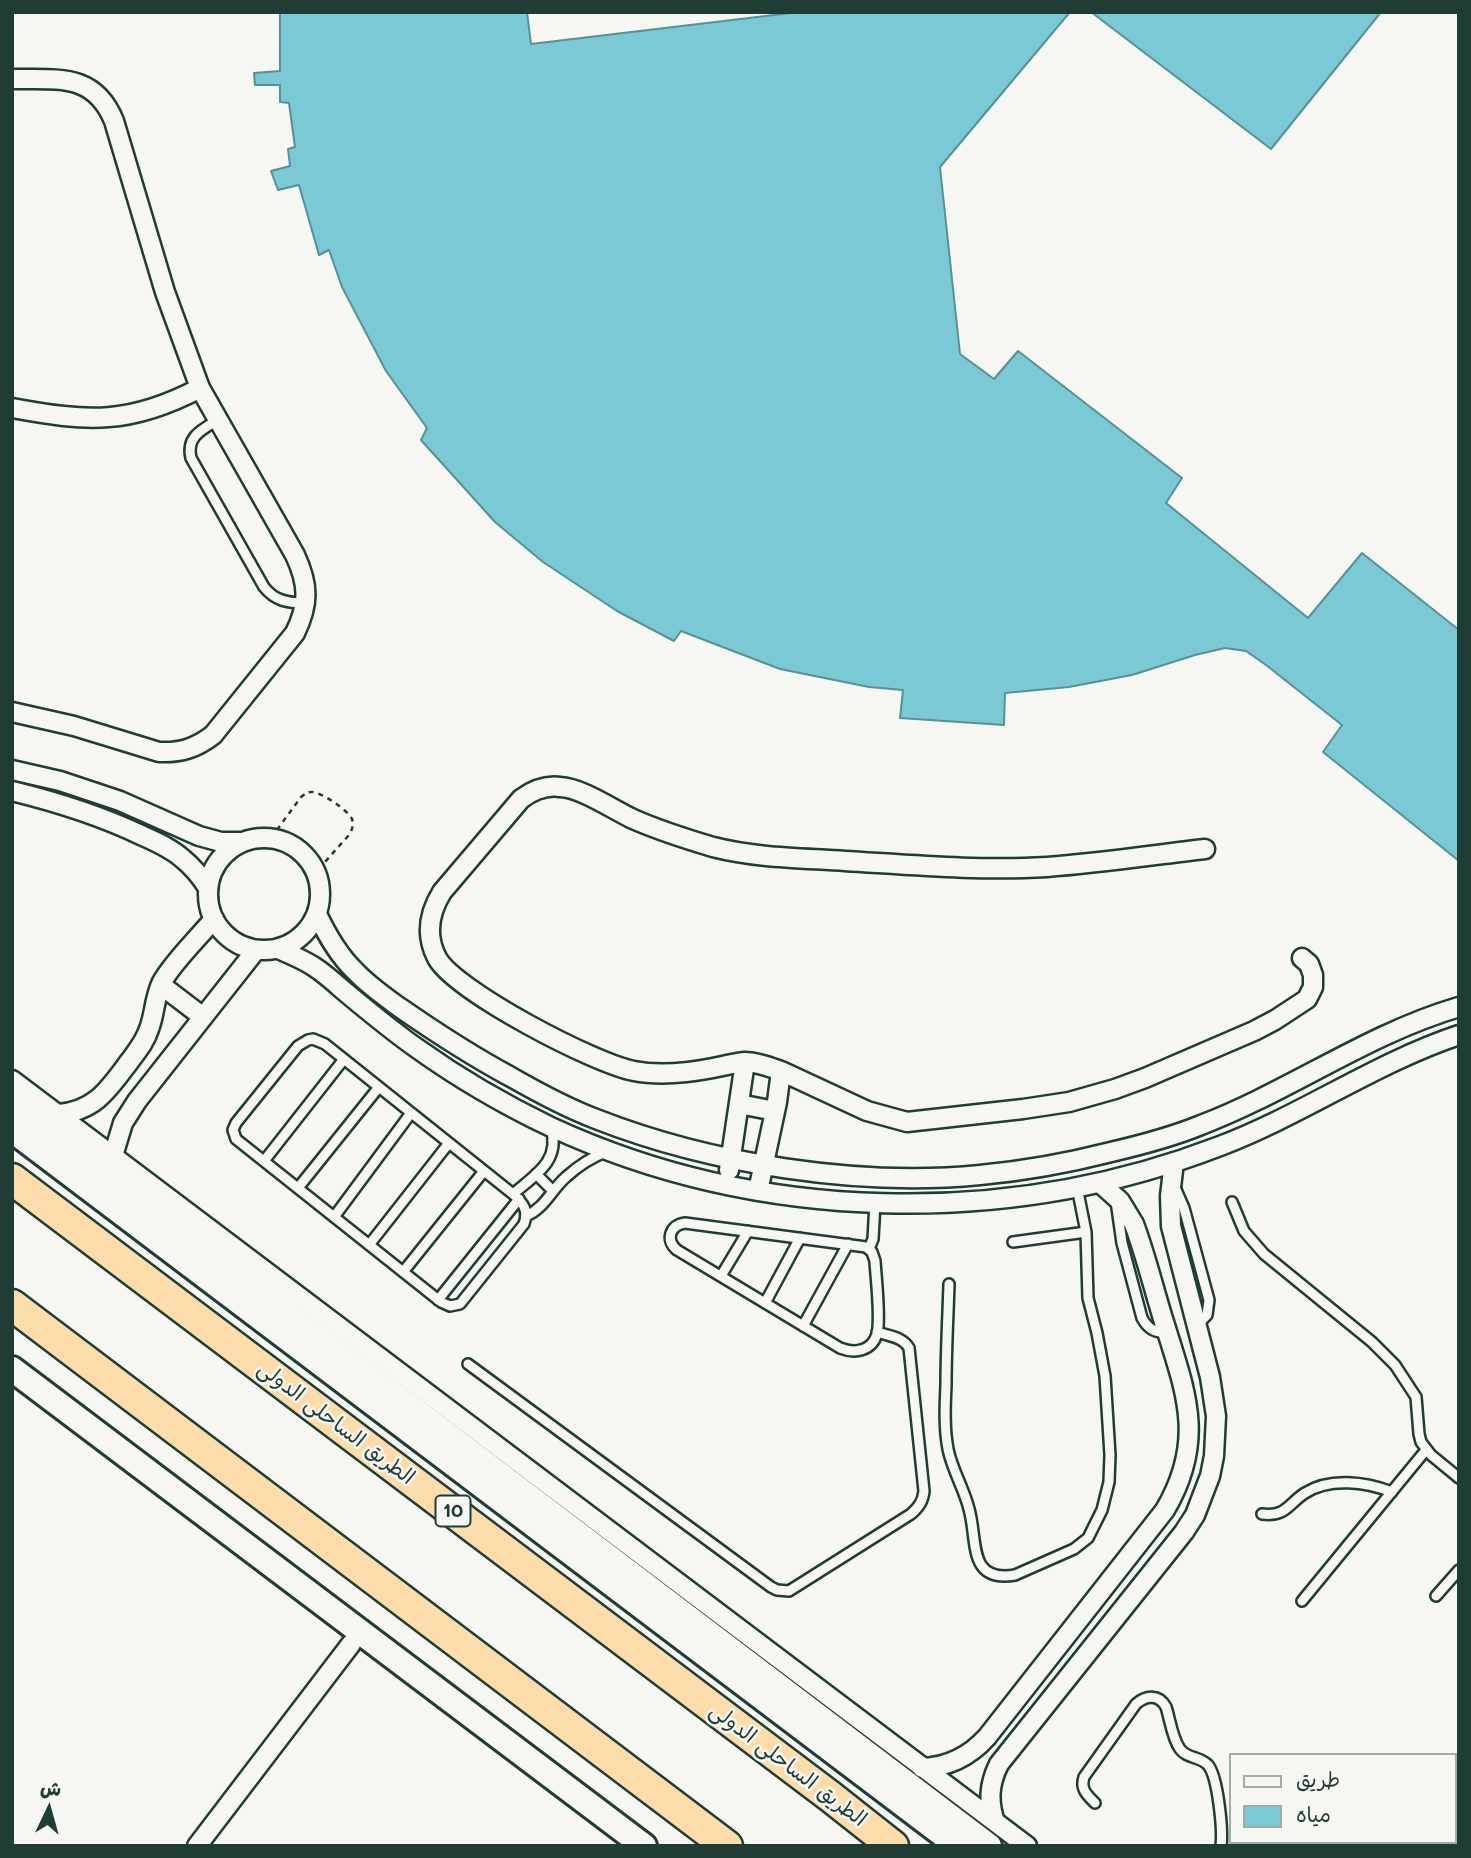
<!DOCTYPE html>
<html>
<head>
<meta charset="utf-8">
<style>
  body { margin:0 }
  #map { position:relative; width:1471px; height:1858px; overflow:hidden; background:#f6f6f2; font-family:Mali,"Playpen Sans Arabic",sans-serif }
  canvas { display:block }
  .frame { position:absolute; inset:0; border:14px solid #1f3d34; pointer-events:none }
  .legend { position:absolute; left:1229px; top:1753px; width:228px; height:91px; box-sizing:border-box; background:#f6f6f2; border:2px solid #a0aca6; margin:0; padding:9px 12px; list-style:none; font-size:21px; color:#1f3d34 }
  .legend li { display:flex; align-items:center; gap:14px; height:35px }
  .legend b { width:35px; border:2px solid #a0aca6 }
  .north { position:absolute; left:14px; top:1774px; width:70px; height:70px; -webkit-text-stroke:5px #f6f6f2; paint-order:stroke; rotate:5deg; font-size:19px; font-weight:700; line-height:28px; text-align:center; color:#1f3d34 }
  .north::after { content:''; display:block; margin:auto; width:24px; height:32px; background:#1f3d34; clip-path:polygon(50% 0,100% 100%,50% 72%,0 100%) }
</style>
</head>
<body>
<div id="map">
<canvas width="1471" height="1858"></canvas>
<div class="frame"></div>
<ul class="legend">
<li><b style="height:9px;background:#f6f6f2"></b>طريق</li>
<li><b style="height:19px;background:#7ac9d5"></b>مياه</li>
</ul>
<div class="north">ش</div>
</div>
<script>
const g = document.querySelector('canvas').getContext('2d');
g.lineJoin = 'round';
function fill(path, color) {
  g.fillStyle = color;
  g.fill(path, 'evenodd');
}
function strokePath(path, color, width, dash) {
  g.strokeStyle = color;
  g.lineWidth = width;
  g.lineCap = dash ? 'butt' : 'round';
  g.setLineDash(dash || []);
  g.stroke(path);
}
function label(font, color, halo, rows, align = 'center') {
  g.font = font + ' Mali,"Playpen Sans Arabic",sans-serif';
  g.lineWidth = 5;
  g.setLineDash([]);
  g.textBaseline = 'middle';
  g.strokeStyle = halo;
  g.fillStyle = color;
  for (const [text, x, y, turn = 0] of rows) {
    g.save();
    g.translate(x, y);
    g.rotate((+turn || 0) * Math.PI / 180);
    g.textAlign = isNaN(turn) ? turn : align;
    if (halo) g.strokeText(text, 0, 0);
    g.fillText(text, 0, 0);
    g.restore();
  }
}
const water = new Path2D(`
  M280,12H527L531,44L799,12H1070L940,167L960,354L994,379L1018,351L1182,478L1166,503L1308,618L1362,553L1459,630V861L1323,752L1342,725L1266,665L1246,651L1225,648L1195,655L1132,675L1069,687L1005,693L1004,725L900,718L903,690L869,687L780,669L681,631L674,641L617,611L543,562L495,522L421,440L427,428L386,371L342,287L329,250L319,255L299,185L278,190L271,171L290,166L288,149L295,147L289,103L280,102V85H255L254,73L280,71Z
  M1091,12H1381L1271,149Z`);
const path = new Path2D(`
  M271,838L301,797C305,794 306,792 311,792C320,791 349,811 352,819C354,825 352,830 349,835L316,872`);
const service = new Path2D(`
  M218,420C201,430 186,437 191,458L264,587C275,601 288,603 305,603
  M313,1039L325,1044L513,1194C523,1203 529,1210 524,1224L460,1304L450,1306L441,1302L236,1139L233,1130L236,1123L298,1046L308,1040Z
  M264,1161L344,1059
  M536,1174L553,1191
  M1174,1185L1184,1208L1209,1300L1207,1315L1197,1325
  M298,1188L379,1087
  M513,1194C535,1175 561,1161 551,1128
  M1116,1201L1122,1243L1142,1318C1148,1329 1155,1333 1167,1332
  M1232,1202L1244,1231L1264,1254L1372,1342L1395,1365L1416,1397L1419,1434L1421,1442L1431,1455L1459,1478
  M526,1216C544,1209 552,1189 566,1177C578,1166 592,1157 608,1151
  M334,1217L411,1113
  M685,1223L866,1247L872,1252L875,1261C876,1279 881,1318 877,1334C872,1351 855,1354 840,1348L677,1250C665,1240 670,1225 685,1223Z
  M1013,1242L1086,1232
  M369,1245L449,1143
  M869,1249L873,1239L875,1203
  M403,1272L484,1171
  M721,1276L748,1231
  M949,1284C948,1317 946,1351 946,1385C945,1406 944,1428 948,1449C952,1470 964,1488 969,1509C978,1540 967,1583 1015,1575L1074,1549L1088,1538L1102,1510L1109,1482L1110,1455L1105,1376L1097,1333L1088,1298L1086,1232L1077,1187
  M438,1300L519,1199
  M765,1303L800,1238
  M803,1326L848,1244
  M468,1364L771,1587L777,1590L789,1591L911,1514C919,1507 923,1501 924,1491L909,1348C903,1337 889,1336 877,1332
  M1262,1514C1286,1517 1288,1504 1305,1493C1330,1477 1366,1482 1392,1492
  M1436,1596L1459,1570
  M1302,1601L1426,1450
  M1095,1803C1087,1795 1080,1789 1084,1777L1136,1704C1146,1695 1159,1694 1166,1707C1170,1719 1172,1738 1180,1749C1187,1759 1200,1756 1208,1765C1218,1777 1223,1830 1221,1846
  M1329,1846L1333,1842`);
const minor = new Path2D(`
  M12,79C57,80 94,72 114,121L165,292L200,388L295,555C309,585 309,604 295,633L213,735C196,748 181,753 159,752L74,726L12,712
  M12,408C88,422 130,425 200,388
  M12,770L60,781L120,801L199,836L221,842H243
  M12,791C57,802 99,815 141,835C156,842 171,848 183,859C193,867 201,877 208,888
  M208 894a56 56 0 1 1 112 0a56 56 0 1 1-112 0Z
  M317,914C327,935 338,955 355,971C368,985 384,996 399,1007C435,1032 472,1056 511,1077C539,1093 567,1108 596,1119C711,1164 858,1187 980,1175C1024,1171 1068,1163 1111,1152C1141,1145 1172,1137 1201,1125C1290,1091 1367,1034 1459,1007
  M278,949C290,954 302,959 313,966C324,973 333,981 343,990C367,1010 392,1031 418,1049C460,1079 505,1105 551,1127C759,1223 1007,1228 1220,1146C1302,1115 1375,1063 1459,1035
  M161,985L203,1017
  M781,1071L867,1111L907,1122L1023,1109L1069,1102L1115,1089L1145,1078L1254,1031L1275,1020L1307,999L1313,987V975L1309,964L1302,958
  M12,1080L1027,1846
  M739,1104L775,1111
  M58,1114C95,1111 108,1090 129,1062C137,1051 145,1042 149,1029C155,1014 154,998 162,982C173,962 198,938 214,919
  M113,1156L123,1123L137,1101L256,950
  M729,1170L745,1062
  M758,1191L777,1102L781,1071C770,1067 757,1062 745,1062C735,1063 723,1066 713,1068C687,1073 660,1076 634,1071C595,1064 455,991 437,958C425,935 429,913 442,892L521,799C533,790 545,785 560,787C582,788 612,809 633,819C658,830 686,839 713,847C756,858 801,858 845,861C912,865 980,871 1047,867C1100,863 1153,855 1205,849
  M922,1768C948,1767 969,1757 987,1737L1165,1510C1206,1440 1186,1393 1164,1322C1154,1290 1146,1256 1134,1224L1120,1201L1100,1183
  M995,1822C988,1801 989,1784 999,1764L1184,1532L1195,1515L1210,1476L1214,1456L1216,1416L1210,1377L1171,1226L1170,1196L1174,1162
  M197,1846L351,1644`);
const secondary = new Path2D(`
  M12,1104L989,1846
  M12,1130L958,1846
  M12,1369L644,1846`);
const trunk = new Path2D(`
  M12,1179L831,1797L893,1846
  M12,1305L727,1846`);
const shields = [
  [453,1511,35]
];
const shieldNames = [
  ["10",453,1511]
];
const streetNames = [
  ["الطريق الساحلى الدولى",336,1423,37],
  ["الطريق الساحلى الدولى",788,1765,37]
];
fill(water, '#7ac9d5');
strokePath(water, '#569195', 2);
strokePath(service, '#1f3d34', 14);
strokePath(minor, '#1f3d34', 23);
strokePath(secondary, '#1f3d34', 30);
strokePath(trunk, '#1f3d34', 35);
strokePath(path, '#1f3d34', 2.5, [5, 5]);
strokePath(service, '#f6f6f2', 9);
strokePath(minor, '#f6f6f2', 18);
strokePath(secondary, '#f6f6f2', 24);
strokePath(trunk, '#fddcac', 30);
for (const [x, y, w] of shields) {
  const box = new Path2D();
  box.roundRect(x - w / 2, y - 15.5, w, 31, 5);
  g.fillStyle = '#f6f6f2';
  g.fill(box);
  strokePath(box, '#1f3d34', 2);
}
label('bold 19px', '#1f3d34', null, shieldNames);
label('21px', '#1f3d34', '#f6f6f2', streetNames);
</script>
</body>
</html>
